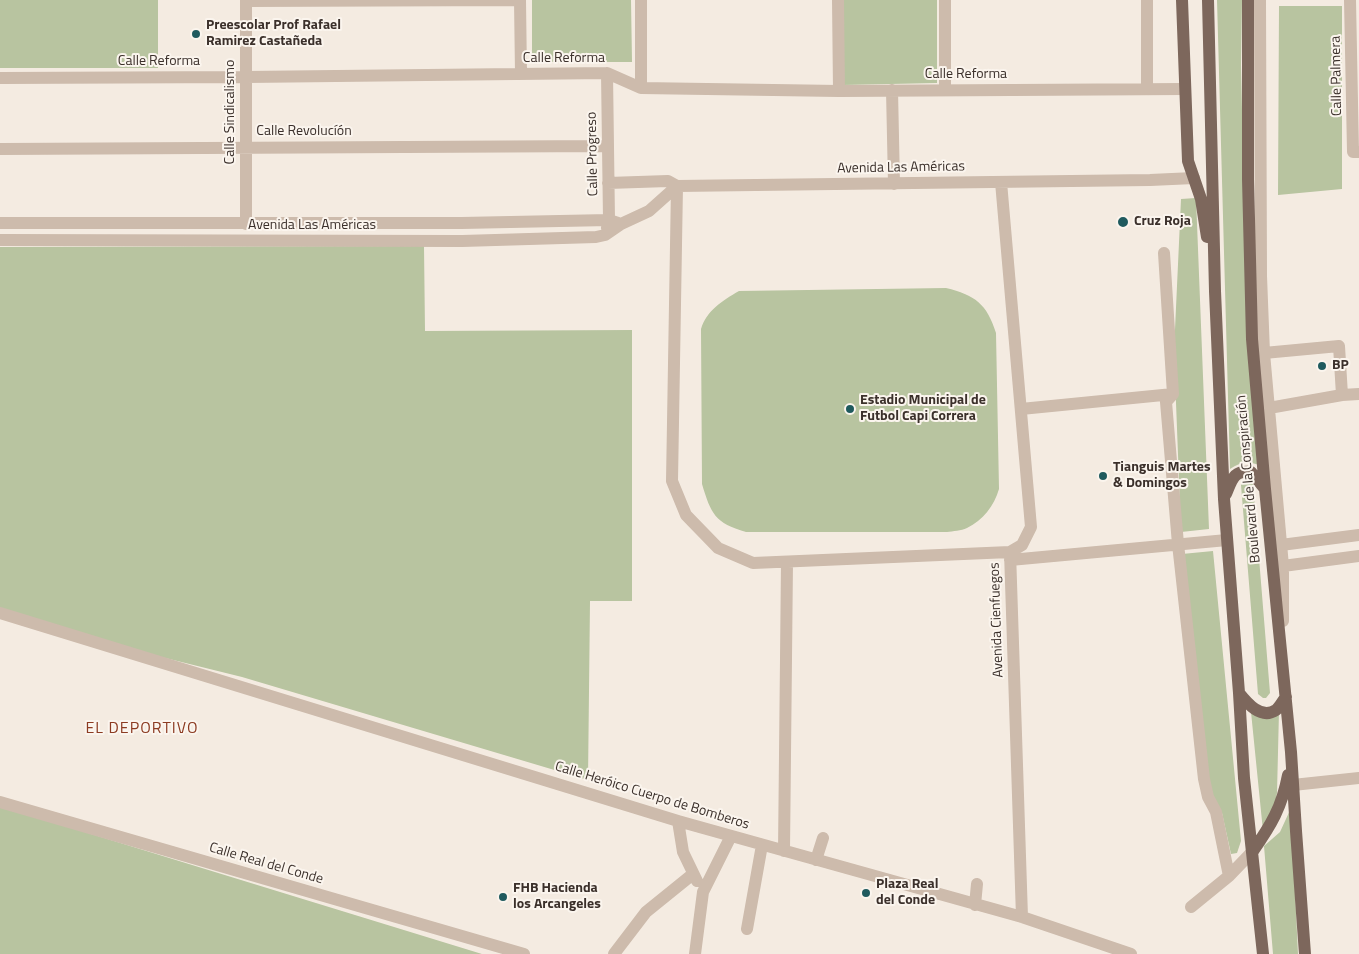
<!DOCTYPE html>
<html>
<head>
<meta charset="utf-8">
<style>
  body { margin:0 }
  canvas { display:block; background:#f4ebe1 }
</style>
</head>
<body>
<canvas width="1359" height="954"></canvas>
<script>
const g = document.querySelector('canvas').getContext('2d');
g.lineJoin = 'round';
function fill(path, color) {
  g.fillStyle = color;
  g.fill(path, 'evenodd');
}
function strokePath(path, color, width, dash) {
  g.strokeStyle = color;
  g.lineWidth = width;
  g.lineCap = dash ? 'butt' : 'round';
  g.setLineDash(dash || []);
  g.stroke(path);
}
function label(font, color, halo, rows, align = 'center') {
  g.font = font + ' "Titillium Web",sans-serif';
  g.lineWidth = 4;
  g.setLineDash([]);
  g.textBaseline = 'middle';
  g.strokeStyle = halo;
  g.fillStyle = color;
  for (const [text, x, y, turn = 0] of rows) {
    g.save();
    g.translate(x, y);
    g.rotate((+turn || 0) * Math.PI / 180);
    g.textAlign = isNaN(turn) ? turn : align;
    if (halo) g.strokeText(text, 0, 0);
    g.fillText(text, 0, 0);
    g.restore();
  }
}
const green = new Path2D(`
  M0,0H158V68H0Z
  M532,0H631L632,62H532Z
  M843,0H937V83L843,85Z
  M1217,0H1242L1241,65L1244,201L1259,465C1248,461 1240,462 1230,469Z
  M1279,6H1342V189L1278,195Z
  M1196,198L1209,529L1181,532L1174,351L1181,199Z
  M424,246L425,331L632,330V601H590L588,780L242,677L149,654L0,609V247Z
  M946,288C975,295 987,304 996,333L999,489C994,506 983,520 967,528C961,531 953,531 947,532H746C715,523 711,514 702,484L701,329C707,310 722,301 739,291Z
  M1245,480H1249L1253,484L1270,693L1266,698H1263L1258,694L1241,485Z
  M1213,551L1241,841L1237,853L1231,854L1222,813L1210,794L1182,554Z
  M1279,711L1277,793L1273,815L1263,831L1251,712Z
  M0,806L482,954H0Z
  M1291,808L1298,954H1273L1264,846L1280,832Z`);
const minor = new Path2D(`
  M838,0L839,91
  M945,0V90
  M1147,0V89
  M1260,0L1261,276L1264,353L1283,566V621
  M1350,0L1353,152H1359
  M246,1L520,0L521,74
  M0,78L246,77L607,73L641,88L839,91L1185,89
  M641,88V0
  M892,90L894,184
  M0,149L607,146
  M1001,182L1031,527L1022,545L1010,552L1022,917
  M608,183L668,181L677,186L672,481L686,515L718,548L753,563L1010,552
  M0,223H461L609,220L621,224
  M246,224V0
  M607,228L609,220L607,73
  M0,240L462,241L596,237L605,235L621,224L649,211L677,186L1150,180L1194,178
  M1164,253L1173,394L1166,402L1178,544L1204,779L1208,797L1216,812L1229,876
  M1264,353L1339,346L1342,395
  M1269,408L1342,395L1359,394
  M1021,409L1173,394
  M1281,545L1359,535
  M1010,560L1227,540
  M1283,566L1359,556
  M0,613L678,821L1022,917L1131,954
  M1293,785L1359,778
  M0,802L524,954
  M678,821L683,852L697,881
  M784,851L787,562
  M816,860L823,838
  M975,905L977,884
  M1191,907L1229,876L1253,851
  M747,929L762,845
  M614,954L646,912L693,874
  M695,954L703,892L731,836`);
const major = new Path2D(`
  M1182,0L1188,161L1201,199L1207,237
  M1208,0L1215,291L1224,499L1239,693L1244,778L1263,954
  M1248,0V179L1252,339L1265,489L1291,752L1296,831L1305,954
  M1226,494C1232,480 1233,470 1251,472L1265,489
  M1239,693C1247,703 1261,720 1276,710C1280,707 1283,700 1286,697
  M1253,851C1271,825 1282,807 1288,775`);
const markers = [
  [196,34,5,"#1f5a5e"],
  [1123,222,6,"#1f5a5e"],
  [1322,366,5,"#1f5a5e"],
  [850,409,5,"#1f5a5e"],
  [1103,476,5,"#1f5a5e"],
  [866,893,5,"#1f5a5e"],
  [503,897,5,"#1f5a5e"]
];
const poiNames = [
  ["Preescolar Prof Rafael",206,26],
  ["Ramirez Castañeda",206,42],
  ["Cruz Roja",1134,222],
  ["BP",1332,366],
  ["Estadio Municipal de",860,401],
  ["Futbol Capi Correra",860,417],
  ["Tianguis Martes",1113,468],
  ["& Domingos",1113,484],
  ["Plaza Real",876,885],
  ["del Conde",876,901],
  ["FHB Hacienda",513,889],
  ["los Arcangeles",513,905]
];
const streetNames = [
  ["Calle Reforma",564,59],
  ["Calle Reforma",159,62],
  ["Calle Reforma",966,75],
  ["Calle Palmera",1337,76,-91],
  ["Calle Sindicalismo",231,112,-90],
  ["Calle Revolucíón",304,132],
  ["Calle Progreso",593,154,-91],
  ["Avenida Las Américas",901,168,-1],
  ["Avenida Las Américas",312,226],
  ["Boulevard de la Conspiración",1249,479,-95],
  ["Avenida Cienfuegos",997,620,-92],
  ["Calle Heróico Cuerpo de Bomberos",652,796,17],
  ["Calle Real del Conde",266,864,16]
];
const quarterNames = [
  ["EL DEPORTIVO",142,729]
];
fill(green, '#b8c4a0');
strokePath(minor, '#cdbbac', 12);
strokePath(major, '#7d675c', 12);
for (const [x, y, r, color] of markers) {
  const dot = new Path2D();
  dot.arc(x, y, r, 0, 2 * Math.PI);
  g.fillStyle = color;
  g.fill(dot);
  strokePath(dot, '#fbf5ee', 2);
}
label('bold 14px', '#3b302b', '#fbf5ee', poiNames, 'left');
label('14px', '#3b302b', '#fbf5ee', streetNames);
g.letterSpacing = '1px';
label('16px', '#8c3b22', '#fbf5ee', quarterNames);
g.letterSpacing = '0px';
</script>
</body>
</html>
